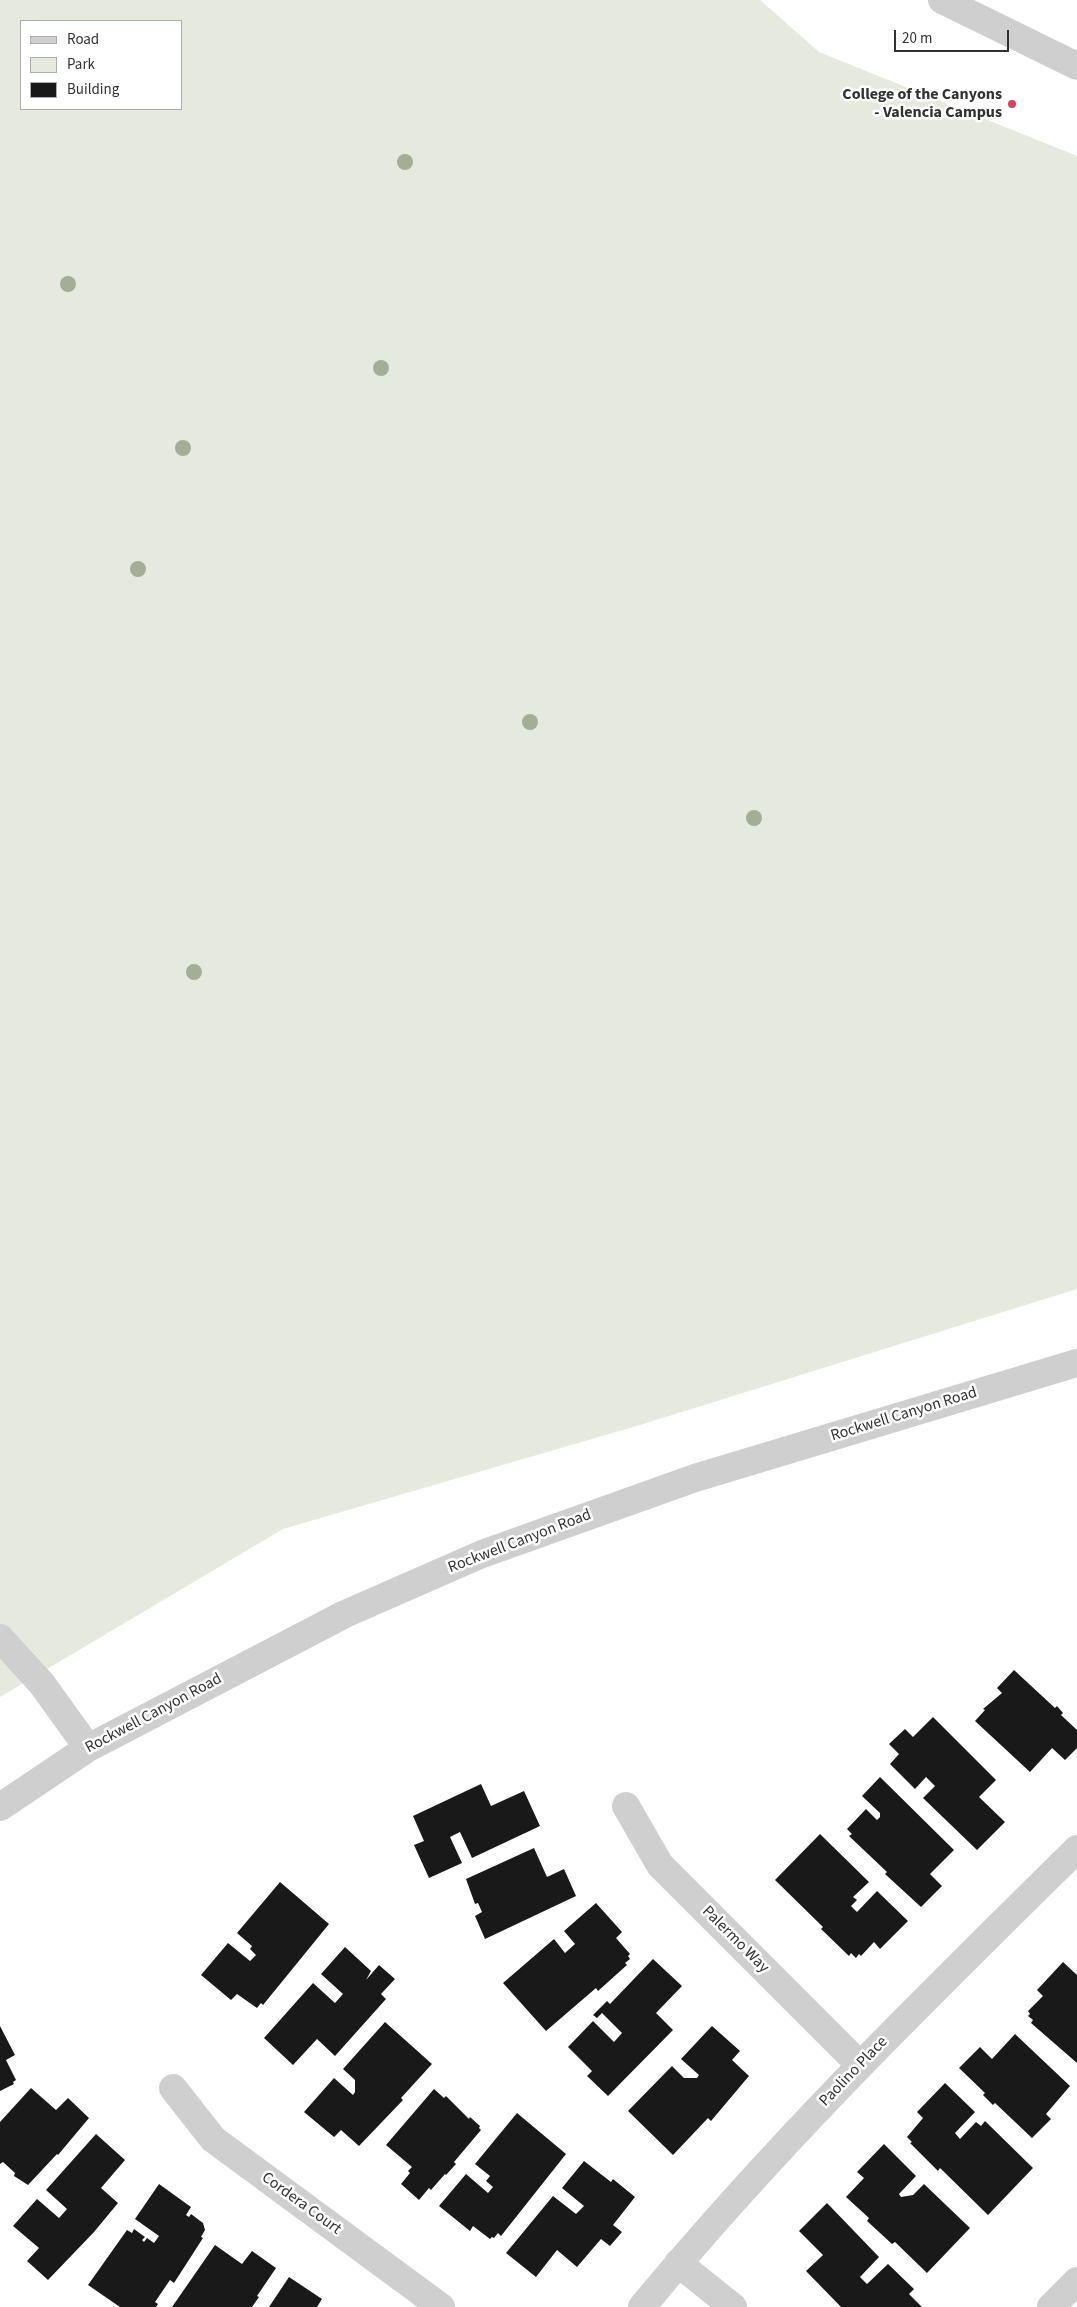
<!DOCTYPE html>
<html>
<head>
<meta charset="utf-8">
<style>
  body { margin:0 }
  #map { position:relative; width:1077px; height:2307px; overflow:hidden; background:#fff; font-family:"Source Sans 3",sans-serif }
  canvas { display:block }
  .legend { position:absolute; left:20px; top:20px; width:162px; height:90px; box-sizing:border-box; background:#fff; border:1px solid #adadad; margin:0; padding:6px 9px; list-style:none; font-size:15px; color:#323232 }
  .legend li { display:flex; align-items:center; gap:10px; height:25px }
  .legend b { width:25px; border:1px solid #adadad }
  .scale { position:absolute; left:894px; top:30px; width:115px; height:22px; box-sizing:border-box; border:2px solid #323232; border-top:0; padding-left:6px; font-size:15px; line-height:18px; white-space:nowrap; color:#323232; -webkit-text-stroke:4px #fff; paint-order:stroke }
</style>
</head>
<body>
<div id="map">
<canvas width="1077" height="2307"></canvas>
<ul class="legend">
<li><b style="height:6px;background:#cfcfcf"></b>Road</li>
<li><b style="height:14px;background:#e6eade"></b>Park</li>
<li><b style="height:14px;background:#191919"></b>Building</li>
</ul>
<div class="scale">20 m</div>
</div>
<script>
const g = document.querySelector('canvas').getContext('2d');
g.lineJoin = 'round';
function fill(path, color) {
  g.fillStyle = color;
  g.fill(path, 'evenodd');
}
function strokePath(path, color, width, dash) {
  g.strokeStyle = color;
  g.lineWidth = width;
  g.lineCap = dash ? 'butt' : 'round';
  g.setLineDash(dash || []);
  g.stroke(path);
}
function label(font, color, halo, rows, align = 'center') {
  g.font = font + ' "Source Sans 3",sans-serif';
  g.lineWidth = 5;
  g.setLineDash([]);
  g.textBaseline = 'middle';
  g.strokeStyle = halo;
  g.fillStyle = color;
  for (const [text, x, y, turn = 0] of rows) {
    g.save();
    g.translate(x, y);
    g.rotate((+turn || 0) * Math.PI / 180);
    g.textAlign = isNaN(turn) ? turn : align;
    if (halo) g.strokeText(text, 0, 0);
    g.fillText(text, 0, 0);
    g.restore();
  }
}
const green = new Path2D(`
  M0,0H760L819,52L1077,156V1289L640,1425L283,1529L0,1697ZM21,21H181V109H21Z`);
const building = new Path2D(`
  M1014,1670L1055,1708L1057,1706L1063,1713L1061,1715L1077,1730V1748L1065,1760L1052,1748L1030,1772L975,1721L985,1710L983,1709L1002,1693L997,1688Z
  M933,1717L996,1780L979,1797L1005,1822L977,1850L923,1798L935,1786L926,1777L915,1789L890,1764L899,1754L889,1744L905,1729L913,1737Z
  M880,1777L954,1850L930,1874L942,1886L921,1907L885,1874L887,1872L849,1836L852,1834L847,1829L866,1809L877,1820L880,1817V1813L862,1796Z
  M481,1784L491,1806L524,1791L540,1826L472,1858L460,1832L450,1837L462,1863L429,1878L414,1845L424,1841L413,1816Z
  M820,1834L869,1882L853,1897L857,1900L851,1906L857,1912L877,1891L908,1921L880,1949L874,1942L861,1956L859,1954L856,1958L851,1953L849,1956L821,1929L823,1927L775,1880Z
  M534,1848L547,1877L564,1869L576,1896L485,1939L475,1916L482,1912L478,1903L475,1904L466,1879Z
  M280,1882L329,1924L263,2005L261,2003L257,2008L237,1994L231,2000L201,1975L228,1943L250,1961L256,1955L250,1949L252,1946L237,1933Z
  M596,1903L622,1932L616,1938L630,1954L628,1956L630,1959L625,1963L627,1965L598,1991L596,1988L546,2031L503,1983L554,1939L565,1953L575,1944L564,1931Z
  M345,1947L371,1971L366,1980L379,1965L395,1979L381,1994L386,1999L335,2056L317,2039L293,2065L264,2038L313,1983L335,2003L343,1994L321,1974Z
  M653,1959L682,1986L656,2013L673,2030L608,2096L587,2076L592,2071L568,2047L593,2021L614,2042L622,2033L602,2013L597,2018L593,2015L607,2001L610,2004Z
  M1063,1962L1077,1975V2063L1031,2023L1033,2020L1028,2016L1030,2014L1028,2011L1043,1996L1037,1990Z
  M385,2022L432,2064L401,2098L403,2100L359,2146L341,2130L334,2137L304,2112L334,2078L353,2095L355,2092V2080L343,2069Z
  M0,2026L15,2055L6,2060L16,2080L13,2082L14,2084L0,2091Z
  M712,2026L740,2051L732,2060L749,2076L711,2121L708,2118L673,2155L628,2111L672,2066L684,2078H697L699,2075L681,2059Z
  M1015,2034L1070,2086L1046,2114L1051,2119L1032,2138L995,2103L993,2105L983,2095L985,2093L959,2068L980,2047L992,2059Z
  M945,2083L975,2112L955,2133L960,2139L976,2122L981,2126L985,2121L1033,2168L988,2215L940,2168L938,2171L910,2143L912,2142L907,2137L923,2118L917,2112Z
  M31,2088L56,2110L68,2098L89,2118L58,2155L57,2154L28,2185L14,2176L15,2173L3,2162L0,2164V2122Z
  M434,2089L444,2098L446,2096L469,2119L470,2117L480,2126L479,2128L481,2130L454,2162L456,2164L446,2175L445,2174L431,2190L429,2188L419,2200L401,2184L410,2173L408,2171L412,2167L386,2145Z
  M517,2113L566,2154L501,2236L498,2233L494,2238L492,2237L490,2239L473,2226L470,2231L439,2206L466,2174L488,2193L493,2187L486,2181L490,2176L475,2164Z
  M96,2134L125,2160L101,2188L118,2203L94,2232L48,2280L27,2261L39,2248L13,2226L37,2199L59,2218L67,2209L46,2190Z
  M884,2144L916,2176L899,2194L901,2197L913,2195L924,2184L970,2228L927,2273L895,2242L892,2244L867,2221L869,2218L846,2197L864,2178L857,2172Z
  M584,2161L611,2182L613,2179L635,2197L613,2225L622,2232L610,2246L601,2239L577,2267L557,2250L536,2277L506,2253L553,2196L576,2214L584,2206L562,2188Z
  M159,2184L191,2207L186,2215L189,2217L191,2214L203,2223L205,2230L201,2237L203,2238L174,2283L170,2280L155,2302L158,2304L156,2307H120L88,2285L127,2230L132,2233L134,2229L145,2237L142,2240L144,2242L147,2238L154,2243L159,2236L135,2219Z
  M827,2203L879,2257L860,2277L867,2284L888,2264L914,2289L909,2294L922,2307H841L806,2271L823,2255L799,2231Z
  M215,2245L242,2264L252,2251L276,2268L257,2296L259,2297L252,2307H172Z
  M289,2277L322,2299L317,2307H269Z`);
const minor = new Path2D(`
  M942,0L1077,66
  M0,1638L42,1684L88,1748
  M626,1806L660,1865L859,2064
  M0,1807L88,1748L345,1614L482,1554L695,1478L1077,1363
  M173,2088L213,2139L441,2307
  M678,2263L733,2307
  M642,2307C776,2144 927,1997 1077,1849
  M1051,2307L1077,2281`);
const trees = [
  [405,162],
  [68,284],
  [381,368],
  [183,448],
  [138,569],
  [530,722],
  [754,818],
  [194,972]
];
const markers = [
  [1012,104,5,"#dd405a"]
];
const poiNames = [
  ["College of the Canyons",1002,95],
  ["- Valencia Campus",1002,113]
];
const streetNames = [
  ["Rockwell Canyon Road",904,1415,-17],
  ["Rockwell Canyon Road",520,1542,-21],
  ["Rockwell Canyon Road",154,1714,-28],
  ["Palermo Way",735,1940,45],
  ["Paolino Place",854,2072,-46],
  ["Cordera Court",301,2204,36]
];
fill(green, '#e6eade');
fill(building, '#191919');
strokePath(minor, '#cfcfcf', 28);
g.fillStyle = '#a4ae96';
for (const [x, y] of trees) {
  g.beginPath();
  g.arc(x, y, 8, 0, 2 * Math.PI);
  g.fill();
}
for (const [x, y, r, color] of markers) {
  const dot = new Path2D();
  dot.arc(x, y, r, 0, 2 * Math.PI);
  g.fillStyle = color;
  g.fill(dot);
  strokePath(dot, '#fff', 2);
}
label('bold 16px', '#323232', '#fff', poiNames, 'right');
label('16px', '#323232', '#fff', streetNames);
</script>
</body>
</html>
